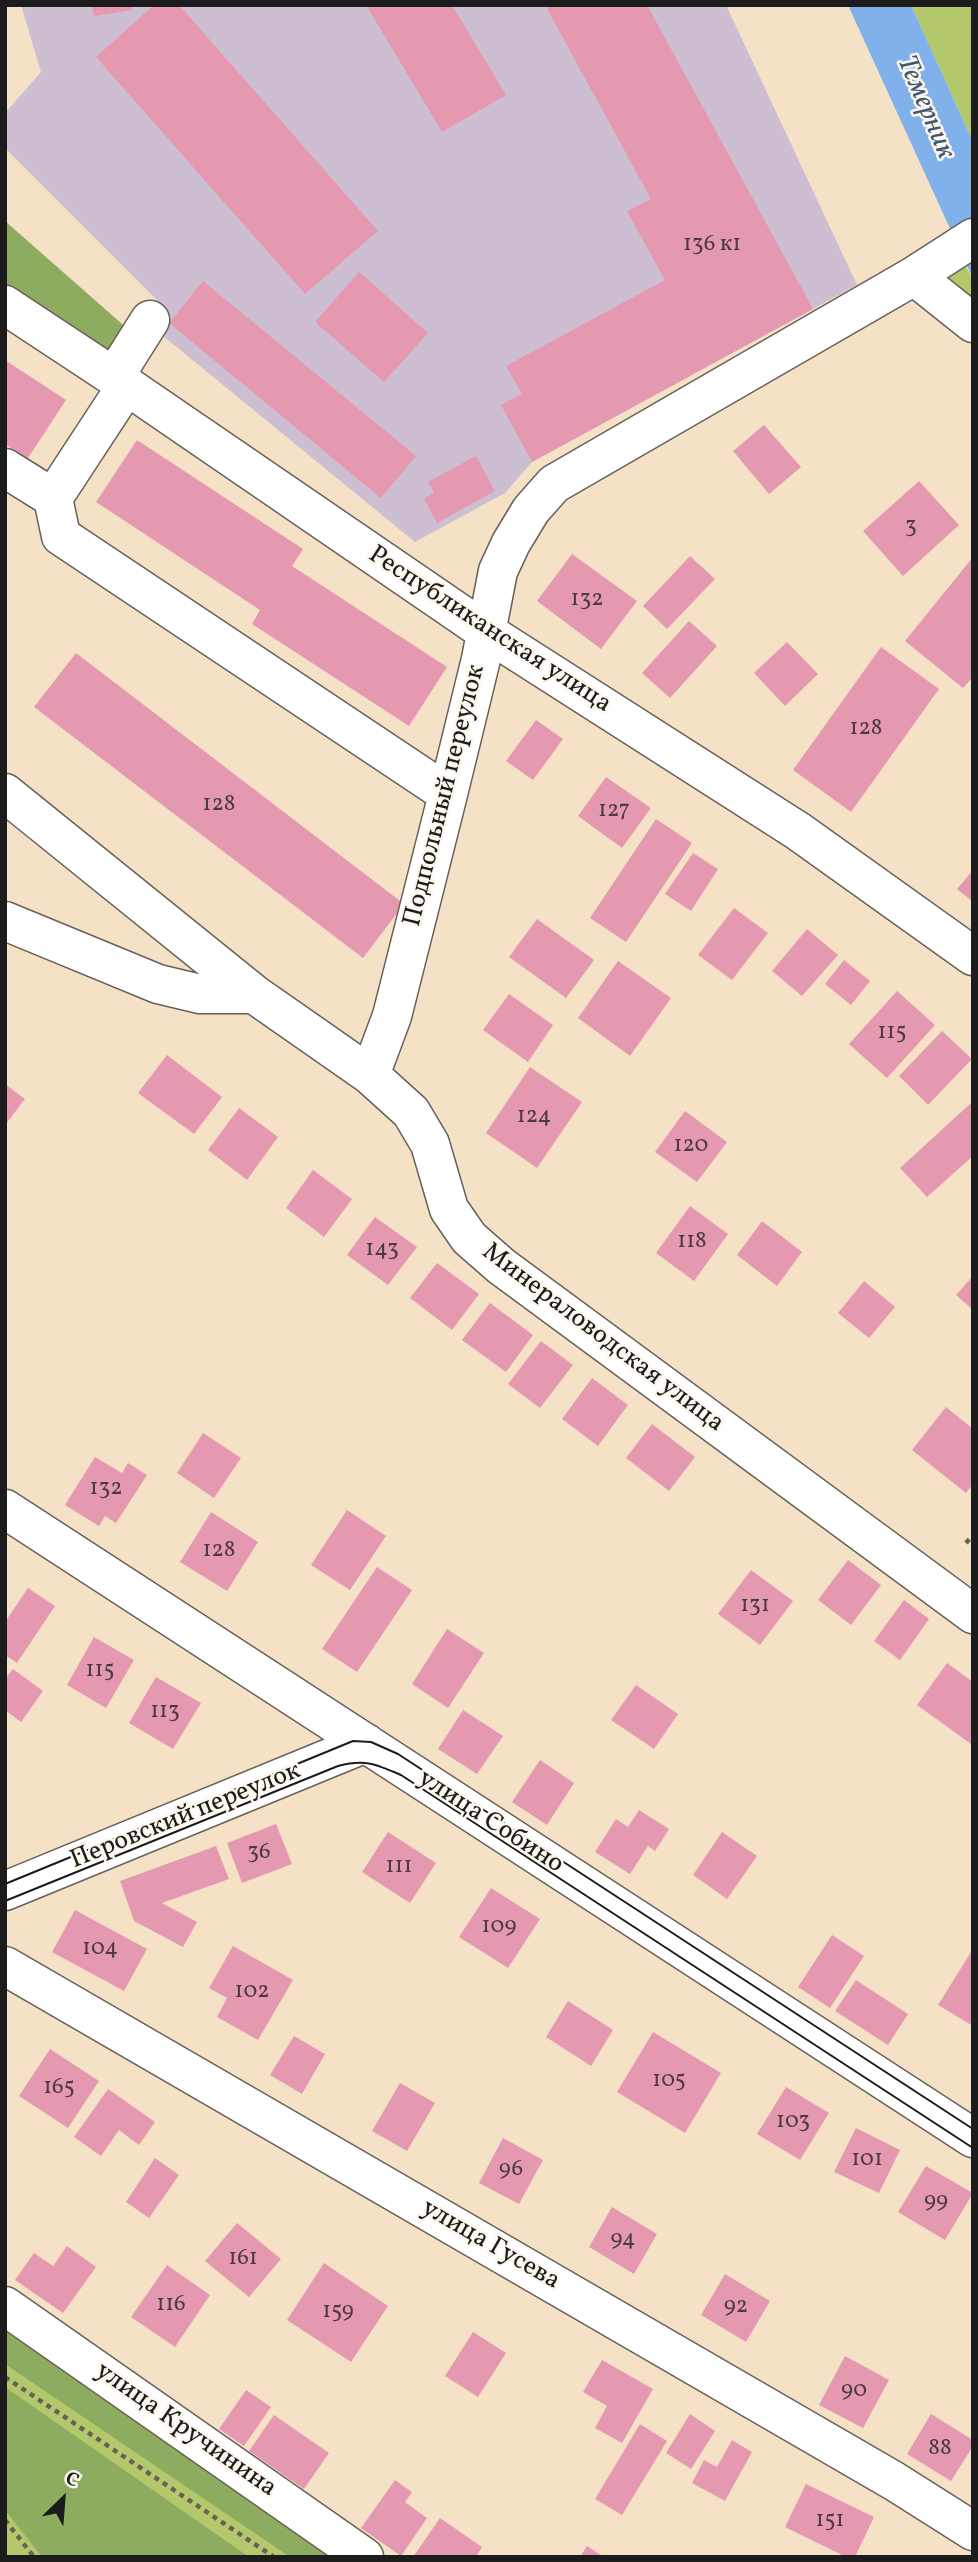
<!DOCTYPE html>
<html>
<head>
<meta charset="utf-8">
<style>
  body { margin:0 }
  #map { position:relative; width:978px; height:2562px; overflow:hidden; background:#f4e1c6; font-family:Vollkorn,serif }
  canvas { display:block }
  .frame { position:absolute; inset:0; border:7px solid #1c1c1c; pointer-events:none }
  .north { position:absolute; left:28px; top:2464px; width:70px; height:70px; -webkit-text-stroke:5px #fbf7ec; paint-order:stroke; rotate:25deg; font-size:19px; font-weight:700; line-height:28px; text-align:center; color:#1c1c1c }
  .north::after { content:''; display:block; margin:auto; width:24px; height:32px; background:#1c1c1c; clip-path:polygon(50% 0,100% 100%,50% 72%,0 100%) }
</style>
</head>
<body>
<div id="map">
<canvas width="978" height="2562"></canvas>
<div class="frame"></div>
<div class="north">С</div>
</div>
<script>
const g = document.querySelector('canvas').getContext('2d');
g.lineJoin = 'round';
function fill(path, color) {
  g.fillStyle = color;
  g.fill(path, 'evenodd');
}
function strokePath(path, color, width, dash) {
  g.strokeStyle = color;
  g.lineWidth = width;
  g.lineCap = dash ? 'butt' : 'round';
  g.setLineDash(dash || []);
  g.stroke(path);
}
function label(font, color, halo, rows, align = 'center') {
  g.font = font + ' Vollkorn,serif';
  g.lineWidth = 5;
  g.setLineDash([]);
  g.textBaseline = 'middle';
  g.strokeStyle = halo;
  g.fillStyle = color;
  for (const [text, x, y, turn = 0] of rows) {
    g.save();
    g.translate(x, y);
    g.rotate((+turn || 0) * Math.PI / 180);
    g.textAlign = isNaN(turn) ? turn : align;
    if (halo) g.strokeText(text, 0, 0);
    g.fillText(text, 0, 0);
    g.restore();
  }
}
const industrial = new Path2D(`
  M21,5H726L857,285L532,462L505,493L415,542L157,331L164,307L5,148V113L41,72Z`);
const green = new Path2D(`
  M911,5H973V142Z
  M956,249L973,279V323L914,276Z
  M5,2328L337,2557H5Z`);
const forest = new Path2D(`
  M5,221L130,331L113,358L5,287Z
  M5,2328L337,2557H290L5,2364Z
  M5,2387L249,2557H42L5,2510Z`);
const water = new Path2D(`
  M848,5H911L973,142V279Z`);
const building = new Path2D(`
  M92,5H132V10L94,16Z
  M154,5H179L378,231L305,294L96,57Z
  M366,5H452L506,95L442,132Z
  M545,5H647L813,309L532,462L501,405L522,394L506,366L665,280L627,211L651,199Z
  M359,272L428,333L384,382L315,322Z
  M203,281L416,456L381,498L169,323Z
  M5,360L66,400L28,458L5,444Z
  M764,425L801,467L769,494L733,451Z
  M137,440L303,549L292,566L447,667L409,726L252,624L260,610L96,502Z
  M476,456L495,491L437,523L424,499L434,492L428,482Z
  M919,481L959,525L903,576L863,531Z
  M572,554L637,601L601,649L537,601Z
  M690,556L715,579L667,629L643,606Z
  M973,557V677L963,688L905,641Z
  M689,621L717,646L670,698L642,673Z
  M787,642L818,674L785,706L754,673Z
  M881,647L939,689L851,812L793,770Z
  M76,653L404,904L363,958L34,707Z
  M536,720L563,739L533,780L506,761Z
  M606,777L651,808L622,848L578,816Z
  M656,819L692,843L626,942L590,918Z
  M693,853L718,869L691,911L665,894Z
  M973,870V902L957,889Z
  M734,908L768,933L732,980L698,955Z
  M537,919L594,960L566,998L509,957Z
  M807,929L838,955L802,996L772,971Z
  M844,960L870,981L851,1005L825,984Z
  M618,961L671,998L630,1056L578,1018Z
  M897,991L935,1025L887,1078L849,1044Z
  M509,994L553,1025L528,1062L483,1030Z
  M942,1031L972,1059L928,1105L899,1076Z
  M167,1055L222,1097L194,1134L138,1093Z
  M530,1067L582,1102L537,1168L486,1133Z
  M5,1084L25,1099L5,1125Z
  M971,1103L973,1156L927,1197L900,1168Z
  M239,1108L278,1137L247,1180L208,1150Z
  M685,1111L727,1142L697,1182L655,1152Z
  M313,1170L352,1199L324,1237L286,1208Z
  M690,1206L728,1234L694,1281L656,1253Z
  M375,1217L417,1247L388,1285L347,1255Z
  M762,1221L802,1252L777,1286L737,1255Z
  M437,1263L479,1294L452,1330L410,1298Z
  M973,1276V1310L956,1295Z
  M864,1281L895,1307L869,1338L838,1313Z
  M490,1303L533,1335L506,1372L462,1340Z
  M541,1341L573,1365L540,1408L508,1384Z
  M592,1378L628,1405L598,1446L562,1419Z
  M946,1407L973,1429V1484L966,1493L912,1450Z
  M652,1424L695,1457L669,1491L626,1458Z
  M203,1433L241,1458L214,1498L177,1473Z
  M95,1457L122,1473L128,1463L147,1475L116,1523L105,1516L99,1526L65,1505Z
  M347,1510L386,1536L350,1590L311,1565Z
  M211,1512L258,1542L227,1591L180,1562Z
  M848,1560L881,1585L851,1625L818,1600Z
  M377,1567L412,1590L357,1672L322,1649Z
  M751,1570L793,1601L760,1645L718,1614Z
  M28,1588L55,1606L17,1663L5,1655V1622Z
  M904,1600L929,1619L900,1660L874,1641Z
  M447,1629L484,1653L448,1708L412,1684Z
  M94,1637L134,1660L106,1708L67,1685Z
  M947,1663L973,1682L971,1744L917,1705Z
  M13,1669L43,1691L21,1722L5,1710V1679Z
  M156,1677L201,1703L173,1749L129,1723Z
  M636,1685L678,1714L654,1749L611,1720Z
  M463,1710L503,1736L477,1774L438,1749Z
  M540,1760L574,1783L547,1825L512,1802Z
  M639,1810L669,1829L655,1851L648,1846L630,1874L595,1852L616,1819L628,1827Z
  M276,1824L292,1864L242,1883L227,1843Z
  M388,1832L436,1863L410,1903L362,1872Z
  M722,1832L757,1856L727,1899L693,1875Z
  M216,1846L229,1879L162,1903L197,1922L183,1947L134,1921L120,1881Z
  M491,1888L540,1919L508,1968L459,1937Z
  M75,1910L147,1949L124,1991L52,1952Z
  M832,1935L864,1956L830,2008L798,1987Z
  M233,1946L293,1980L258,2040L217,2017L227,1998L209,1988Z
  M971,1952L973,1954V2026L938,2005Z
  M856,1980L908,2014L888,2045L835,2011Z
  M568,2001L613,2030L591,2066L546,2037Z
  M653,2032L721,2073L685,2133L617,2092Z
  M294,2036L325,2054L302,2094L270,2075Z
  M50,2049L99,2081L68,2128L19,2096Z
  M400,2083L435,2103L407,2151L372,2131Z
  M786,2087L829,2113L800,2160L757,2134Z
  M108,2089L155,2122L139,2145L119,2130L101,2156L74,2137Z
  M856,2128L900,2150L879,2193L834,2172Z
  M503,2138L543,2160L519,2204L479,2183Z
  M155,2158L179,2175L149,2218L126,2202Z
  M926,2166L973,2193L945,2240L898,2212Z
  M612,2207L657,2234L634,2274L589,2247Z
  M237,2223L281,2259L249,2297L205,2261Z
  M67,2246L96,2267L63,2313L15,2280L34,2253L53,2266Z
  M324,2263L388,2306L351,2362L287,2320Z
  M167,2265L210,2295L175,2347L131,2317Z
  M725,2274L770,2301L746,2342L701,2315Z
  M473,2332L506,2353L478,2397L445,2376Z
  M845,2356L889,2380L863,2428L819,2405Z
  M602,2360L653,2389L622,2443L595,2428L607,2406L583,2392Z
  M246,2390L271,2407L244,2446L219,2429Z
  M690,2414L715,2431L691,2469L666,2453Z
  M931,2414L973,2440V2446L951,2481L907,2454Z
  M274,2415L329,2453L304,2489L249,2451Z
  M640,2424L667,2441L622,2515L595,2499Z
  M732,2440L752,2452L725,2501L692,2483L704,2460L717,2467Z
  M395,2480L412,2492L405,2502L427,2518L401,2556L361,2528Z
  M806,2484L874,2517L855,2557H846L785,2527Z
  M440,2518L482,2547L476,2557H413Z
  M587,2546L604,2557H580Z`);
const path = new Path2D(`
  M966,1543L973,1535
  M5,2377L274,2557
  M5,2520L34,2557`);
const minor = new Path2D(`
  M914,276L973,323
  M5,305L114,377L485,631L798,831L973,956
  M114,377L150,320
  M5,468L53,498L127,385
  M53,498L61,536L448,794
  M5,793L254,994L370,1075L411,1112L430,1144L449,1209L469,1238L501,1266L973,1614
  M5,921L158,984L200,994H254
  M370,1075L392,1016L448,794L481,659L498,571L511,543L531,510L554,484L914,276L973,238
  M5,1509L973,2138
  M5,1891L366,1743
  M5,1966L894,2481L973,2531
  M5,2306L364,2557`);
const tram = new Path2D(`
  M5,1884L353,1741L371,1742L398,1754L973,2129
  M5,1901L338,1766C365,1759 376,1764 401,1775L973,2148`);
const numberNames = [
  ["136 к1",712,246],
  ["3",911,528],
  ["132",587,601],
  ["128",866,730],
  ["128",219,806],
  ["127",614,812],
  ["115",892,1034],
  ["124",534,1118],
  ["120",691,1147],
  ["118",692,1243],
  ["143",382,1251],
  ["132",106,1490],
  ["128",219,1552],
  ["131",755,1607],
  ["115",100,1672],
  ["113",165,1713],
  ["36",259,1854],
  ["111",399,1868],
  ["109",499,1928],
  ["104",100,1950],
  ["102",252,1993],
  ["105",669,2082],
  ["165",59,2089],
  ["103",793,2123],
  ["101",867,2161],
  ["96",511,2171],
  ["99",936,2203],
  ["94",623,2241],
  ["161",243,2260],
  ["116",171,2306],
  ["92",736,2308],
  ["159",338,2313],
  ["90",854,2392],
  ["88",940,2450],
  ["151",830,2522]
];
const streetNames = [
  ["Республиканская улица",489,631,33],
  ["Подпольный переулок",446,796,-76],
  ["Минераловодская улица",602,1339,37],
  ["Перовский переулок",186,1817,-22],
  ["улица Собино",490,1823,33],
  ["улица Гусева",490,2246,30],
  ["улица Кручинина",185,2431,35]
];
const waterNames = [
  ["Темерник",924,108,67]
];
fill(industrial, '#cebed1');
fill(green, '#b3c76b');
fill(forest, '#8eac5f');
fill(water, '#80b1eb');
fill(building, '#e499b0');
strokePath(minor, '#686158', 41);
strokePath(path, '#686158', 4.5, [5, 5]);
strokePath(minor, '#fff', 38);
strokePath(tram, '#1c1c1c', 2);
label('23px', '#4e3b41', null, numberNames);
label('26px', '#1c1c1c', '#fbf7ec', streetNames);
label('italic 28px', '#44586f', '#fbf7ec', waterNames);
</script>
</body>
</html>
